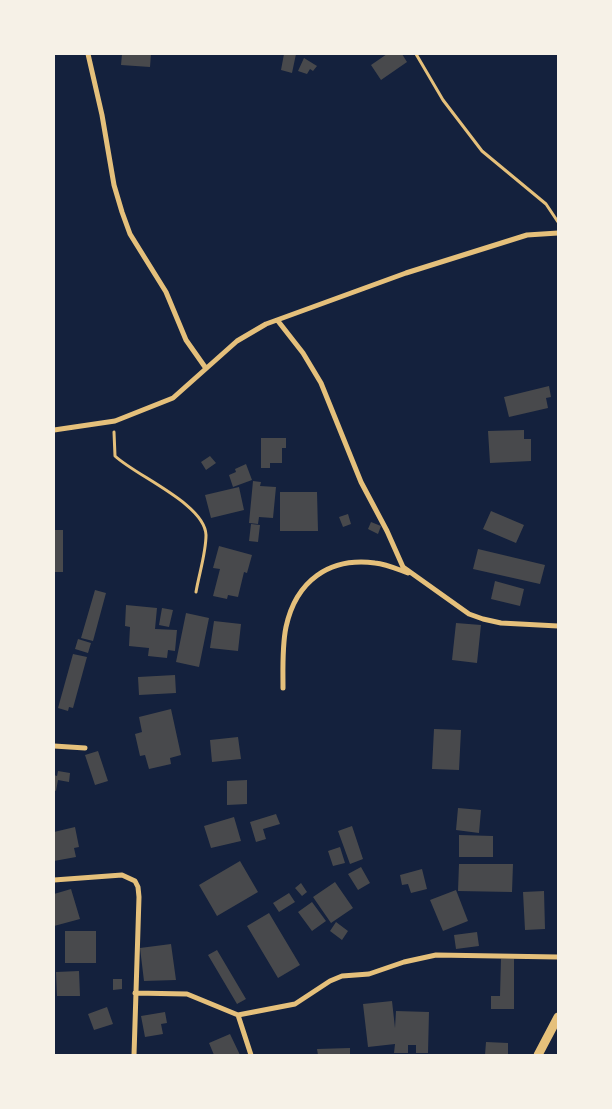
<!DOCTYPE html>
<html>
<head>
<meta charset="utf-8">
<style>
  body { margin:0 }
  #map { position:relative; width:612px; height:1109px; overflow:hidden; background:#14213d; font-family:"DejaVu Sans",sans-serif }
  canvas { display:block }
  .frame { position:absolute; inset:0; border:55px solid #f6f1e7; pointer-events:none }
</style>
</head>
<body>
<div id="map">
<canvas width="612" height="1109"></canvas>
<div class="frame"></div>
</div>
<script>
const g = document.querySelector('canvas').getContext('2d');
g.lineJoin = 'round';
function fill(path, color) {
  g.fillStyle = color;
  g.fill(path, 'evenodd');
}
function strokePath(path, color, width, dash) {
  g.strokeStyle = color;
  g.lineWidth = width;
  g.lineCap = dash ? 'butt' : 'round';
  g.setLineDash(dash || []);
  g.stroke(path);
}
const building = new Path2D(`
  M122,54H151L150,67L121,65Z
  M284,54H296L292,73L281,70Z
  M387,54H402L407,62L381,80L371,65Z
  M304,58L317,66L313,71L310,69L307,74L298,71Z
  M549,386L551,397L546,398L548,408L509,417L504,397Z
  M524,430V439H531V461L490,463L488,431Z
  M261,438H286V448H282V463H270V468H261Z
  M210,456L216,463L206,470L201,462Z
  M246,464L252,480L233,487L229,475L236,472L235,469Z
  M253,481L261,482L260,486L276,487L273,518L259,517L258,524L249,523Z
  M239,487L244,510L211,518L205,495Z
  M280,492H317L318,531H280Z
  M491,511L524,525L516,543L483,529Z
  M348,514L351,524L343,527L339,517Z
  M371,522L381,526L378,534L368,529Z
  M251,524L260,525L258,542L249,541Z
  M54,530H63V572H54Z
  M219,546L252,555L247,573L244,572L238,597L228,595L227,599L213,596L220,569L213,568Z
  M478,549L545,565L540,584L473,569Z
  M495,581L524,589L520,606L491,599Z
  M95,590L106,593L93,641L81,638Z
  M126,605L157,608L155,629L177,630L175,651L168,650L167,658L148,656L149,648L129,646L130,627L125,626Z
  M162,608L173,610L169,627L159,625Z
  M186,613L209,618L199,667L176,662Z
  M214,621L241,624L238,651L210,648Z
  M456,623L481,625L477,663L452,660Z
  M78,639L91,643L88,653L75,649Z
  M73,654L87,657L73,708L69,707L68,711L58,708Z
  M175,675L176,693L139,695L138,677Z
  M171,709L181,755L170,758L171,764L149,769L145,755L140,756L135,734L142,732L139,717Z
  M434,729L461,730L459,770L432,769Z
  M238,737L241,759L212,762L210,740Z
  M98,751L108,781L95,785L85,755Z
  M58,771L70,773L69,782L58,780L56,791L54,790V775L57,776Z
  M247,780V804L227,805V781Z
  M458,808L481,810L479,833L456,830Z
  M276,814L280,824L263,829L266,839L256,842L250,822Z
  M234,817L241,841L211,848L204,826Z
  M352,826L363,859L350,864L338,831Z
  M75,827L79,847L74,848L76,857L54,861V832Z
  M459,835L493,836V857H459Z
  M340,847L345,863L333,866L328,851Z
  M240,861L258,892L217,916L199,885Z
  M459,864H513L512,892L458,891Z
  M361,867L370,883L358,890L348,874Z
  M422,869L427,889L411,893L408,884L402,885L400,875Z
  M335,882L353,908L331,923L313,897Z
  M301,883L307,892L302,896L295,888Z
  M71,889L80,919L54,926V894Z
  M456,890L468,921L443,931L430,900Z
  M544,891L545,929L525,930L523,892Z
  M289,893L295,902L279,912L273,903Z
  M312,902L326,921L312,931L298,912Z
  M269,913L300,965L278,978L247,926Z
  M336,922L348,931L342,940L330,931Z
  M65,931H96V963H65Z
  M477,932L479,946L456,949L454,935Z
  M171,944L176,980L144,981L140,948Z
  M217,950L246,999L237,1004L208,955Z
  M501,959H514V1009H491V996H500Z
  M79,971L80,996H57L56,972Z
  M113,979H122V989L113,990Z
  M392,1001L395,1028L396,1011L429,1012L428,1053H416V1045H408V1053H394L395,1044L368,1047L363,1004Z
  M107,1007L113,1024L94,1030L88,1014Z
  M165,1012L167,1023L161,1024L163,1034L145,1037L141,1016Z
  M230,1034L240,1055H214L209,1043Z
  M486,1042L508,1043V1055H485Z
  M350,1048V1055H318L317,1049Z`);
const path = new Path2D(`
  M416,54L443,100L482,151L546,204L558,222
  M114,432L115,456C136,476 205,504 206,535C206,553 199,574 196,592`);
const minor = new Path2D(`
  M88,54L102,115L114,185L122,212L130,234L166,292L186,340L205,367
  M278,321L303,353L321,383L361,482L387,531L403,567L469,614L483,619L501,623L558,626
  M54,430L115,421L173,398L237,341L266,324L406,273L527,235L558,233
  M283,688C283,668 282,646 286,627C296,581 329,557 375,563C386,564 397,569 408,573
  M54,746L85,748
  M54,880L122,875L135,881L138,887L139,897L134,1055
  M135,993L187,994L238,1015L295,1004L330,981L342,976L369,974L404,962L436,955L558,957
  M238,1015L251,1055`);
const tertiary = new Path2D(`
  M538,1055L558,1017`);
fill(building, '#48494c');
strokePath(path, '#e5c07b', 3);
strokePath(minor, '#e5c07b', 5);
strokePath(tertiary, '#e5c07b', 9);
</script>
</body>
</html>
